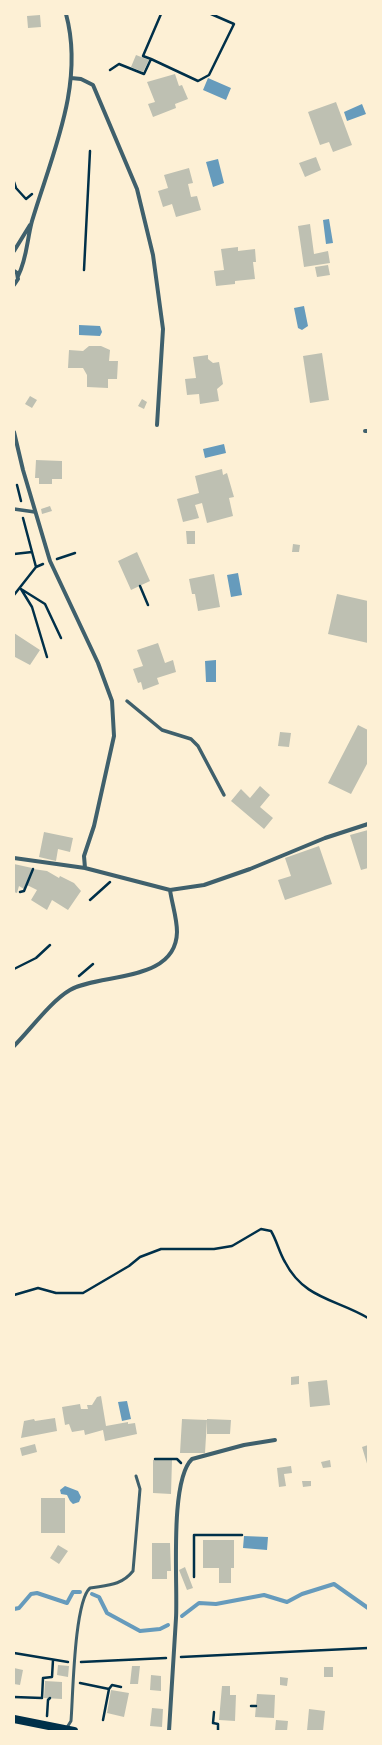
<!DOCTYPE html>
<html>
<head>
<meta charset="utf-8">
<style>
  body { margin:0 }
  #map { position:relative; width:382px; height:1745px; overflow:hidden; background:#fdf0d5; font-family:"Roboto Serif",serif }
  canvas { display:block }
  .frame { position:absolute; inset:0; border:15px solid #fdf0d5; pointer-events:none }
</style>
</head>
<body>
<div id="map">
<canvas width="382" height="1745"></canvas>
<div class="frame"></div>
</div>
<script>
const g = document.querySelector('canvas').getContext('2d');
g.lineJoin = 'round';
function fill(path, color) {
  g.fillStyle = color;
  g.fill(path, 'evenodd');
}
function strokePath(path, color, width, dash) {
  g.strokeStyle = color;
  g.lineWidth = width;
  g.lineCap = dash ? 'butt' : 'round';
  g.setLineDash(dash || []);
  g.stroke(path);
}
const water = new Path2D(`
  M208,78L231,88L226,100L203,90Z
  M362,104L366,114L347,121L344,112Z
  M218,159L224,183L213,187L206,162Z
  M329,219L333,243L326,244L323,220Z
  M304,306L308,326L302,330L298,328L294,308Z
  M79,325L100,326L102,332L100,336L79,335Z
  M224,444L226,453L205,458L203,449Z
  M238,573L242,595L231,597L227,575Z
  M216,660V682H206L205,661Z
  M127,1401L131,1419L122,1421L118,1402Z
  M65,1486L78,1491L81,1497L79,1502L73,1504L70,1501L67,1495L61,1494L60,1490Z
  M244,1536L268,1537L267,1550L243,1548Z`);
const stream = new Path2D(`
  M92,1594L99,1597L107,1613L140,1631L160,1629L168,1625
  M14,1609L19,1608L31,1594L37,1593L67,1603L73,1592H80
  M182,1616L199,1603L216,1604L264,1595L287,1602L302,1594L334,1584L368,1608`);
const building = new Path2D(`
  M40,15L41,27L28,28L27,16Z
  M136,55L149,60L143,72L131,67Z
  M175,74L179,86L182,85L188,99L175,104L176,108L153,117L148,104L155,102L147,82Z
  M336,102L352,145L333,152L329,142L320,145L308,112Z
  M316,157L321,170L305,177L299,163Z
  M189,168L193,183L188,184L191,197L197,196L201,210L176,217L172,204L163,207L158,191L168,188L164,175Z
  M310,224L314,254L328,251L330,263L304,267L298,226Z
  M238,247V251L255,249L256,262H253L255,279L235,281V284L216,286L214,271L224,270L221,249Z
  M328,265L330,275L317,277L315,267Z
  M89,346H101L110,350L109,361H118L117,379H108V388L87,387V375L83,368H68L69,350L83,351Z
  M322,353L329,400L310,403L303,356Z
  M208,355V359L213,363L219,362L223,384L217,389L219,401L200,404L199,394L187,395L185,379L196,378L193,357Z
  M30,396L37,400L32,408L25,404Z
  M142,399L147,402L144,409L138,406Z
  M36,460L62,461V479H52V484H39V478H35Z
  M222,469L223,475L227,473L234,497L229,498L233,516L207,523L202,503L195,505L199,518L183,522L177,499L199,493L195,476Z
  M50,506L52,511L42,514L41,509Z
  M186,531H195V544H187Z
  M293,544L300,545L299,552H292Z
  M137,552L150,581L131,590L118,561Z
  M214,574L220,607L198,611L195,594H192L189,579Z
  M337,594L368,601V643L328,634Z
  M14,633L40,650L30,665L15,657Z
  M158,643L165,663L173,660L176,672L157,678L159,684L143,690L141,682L138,683L133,669L143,666L137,650Z
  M358,725L368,730V762L351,794L328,783Z
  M280,732L291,733L289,747L278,746Z
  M260,786L270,795L260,807L273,818L264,829L231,801L241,789L250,798Z
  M368,830V868L361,870L350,835Z
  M44,832L73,838L70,852L58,849L56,861L39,857Z
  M319,846L332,884L285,900L278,880L291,876L285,858Z
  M14,864L32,868L24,889L19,886L17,893L14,892Z
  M33,869L47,871L59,878L60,876L74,883L81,891L68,910L52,900L47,910L31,900L37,890L27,885Z
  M299,1376V1384L291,1385V1377Z
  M327,1380L330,1405L310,1407L308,1382Z
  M101,1396L106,1426L128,1422V1424L135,1423L137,1434L105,1441L103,1430L85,1435L84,1430L72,1432L69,1424L65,1425L62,1407L80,1404L81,1409H88L87,1405H92L97,1397Z
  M55,1418L57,1431L21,1438L24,1421L34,1419L35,1421Z
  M182,1419L207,1420L205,1453H180Z
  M207,1419L231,1420L230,1434H207Z
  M35,1444L37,1452L22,1456L20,1448Z
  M368,1445V1467L362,1447Z
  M153,1460H172L171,1494L153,1493Z
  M330,1460L331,1467L323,1468L321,1462Z
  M291,1466L292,1473L284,1474L286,1486L279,1487L277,1468Z
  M302,1481H311V1486L303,1487Z
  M41,1498H65V1533H41Z
  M203,1540H234V1568H231V1583H219V1568H203Z
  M152,1543H170L171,1571H167V1579H152Z
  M58,1545L68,1551L59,1564L50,1558Z
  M185,1567L193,1588L187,1590L179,1570Z
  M58,1665L69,1666L68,1677L57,1675Z
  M132,1666H140L138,1684H130Z
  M324,1667H333V1677H324Z
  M14,1668L23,1670L20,1685L14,1684Z
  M151,1675L161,1676V1691L150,1690Z
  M280,1677L288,1678L287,1686L280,1685Z
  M45,1681L62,1682V1699L44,1698Z
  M222,1686H230V1695H236L235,1721L219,1720Z
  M111,1690L129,1693L124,1717L107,1713Z
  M257,1694L275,1695L274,1718L255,1717Z
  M152,1708L163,1709L162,1727L150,1726Z
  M309,1709L325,1711L323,1731H307Z
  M276,1720L288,1721L287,1731H275Z`);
const path = new Path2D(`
  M151,59L198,81L209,75L234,24L211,14
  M110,70L119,64L144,74L151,59L143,56L161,14
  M14,182L16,188L26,199L32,194
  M84,270L90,151
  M17,485L21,501
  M23,518L36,567
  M14,554L32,552
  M57,559L75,553
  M140,586L148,605
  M21,589L32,607L47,657
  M21,589L45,604L61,638
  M14,595L36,567L43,564
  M20,892L24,891L33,869
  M90,900L110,882
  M14,969L36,958L50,945
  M79,976L93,964
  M14,1295L38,1288L56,1293H83L129,1266L140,1257L161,1249H214L232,1246L261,1229L271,1231C277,1241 279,1252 285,1262C304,1299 336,1299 368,1318
  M155,1459H177L181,1463
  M194,1577V1535H242
  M14,1653L68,1662
  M181,1657L368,1648
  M81,1662L166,1658
  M80,1683L109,1689L112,1685L121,1687
  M14,1697L42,1698L43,1678L52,1677L53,1660
  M251,1706H256
  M214,1712L213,1723L218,1724V1731
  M47,1716L48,1700L50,1698
  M103,1720L109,1689`);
const service = new Path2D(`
  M66,1729L71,1721C73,1697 74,1602 90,1588C107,1585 121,1586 133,1571L140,1489L136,1476`);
const pedestrian = new Path2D(`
  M14,509L35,512
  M127,701L162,730L191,739L198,746L224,795`);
const minor = new Path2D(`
  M71,78L81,79L93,85L137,189L153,255L163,329L157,425
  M14,251L30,225
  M14,271L17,273L18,279L14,285
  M18,276C27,259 27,239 32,221C52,154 85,84 66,14
  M365,431H368
  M14,432L23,470L50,561L98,663L112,701L114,736L94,826L84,856L85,868L170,890L204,885L250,869L325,838L368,824
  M14,858L85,868
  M14,1046C30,1030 51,1001 70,990C100,973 176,983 177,932C177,918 172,904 170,890
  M169,1731C171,1693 174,1656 176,1618C178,1585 169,1481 192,1459L244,1445L275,1440`);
const secondary = new Path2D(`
  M14,1719L74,1731`);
fill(water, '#669bbc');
strokePath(stream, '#669bbc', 4);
fill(building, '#bec0b2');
strokePath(path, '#003049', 2.5);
strokePath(service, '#3f606c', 3);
strokePath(pedestrian, '#3f606c', 3.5);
strokePath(minor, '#3f606c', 4);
strokePath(secondary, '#003049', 8);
</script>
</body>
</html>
